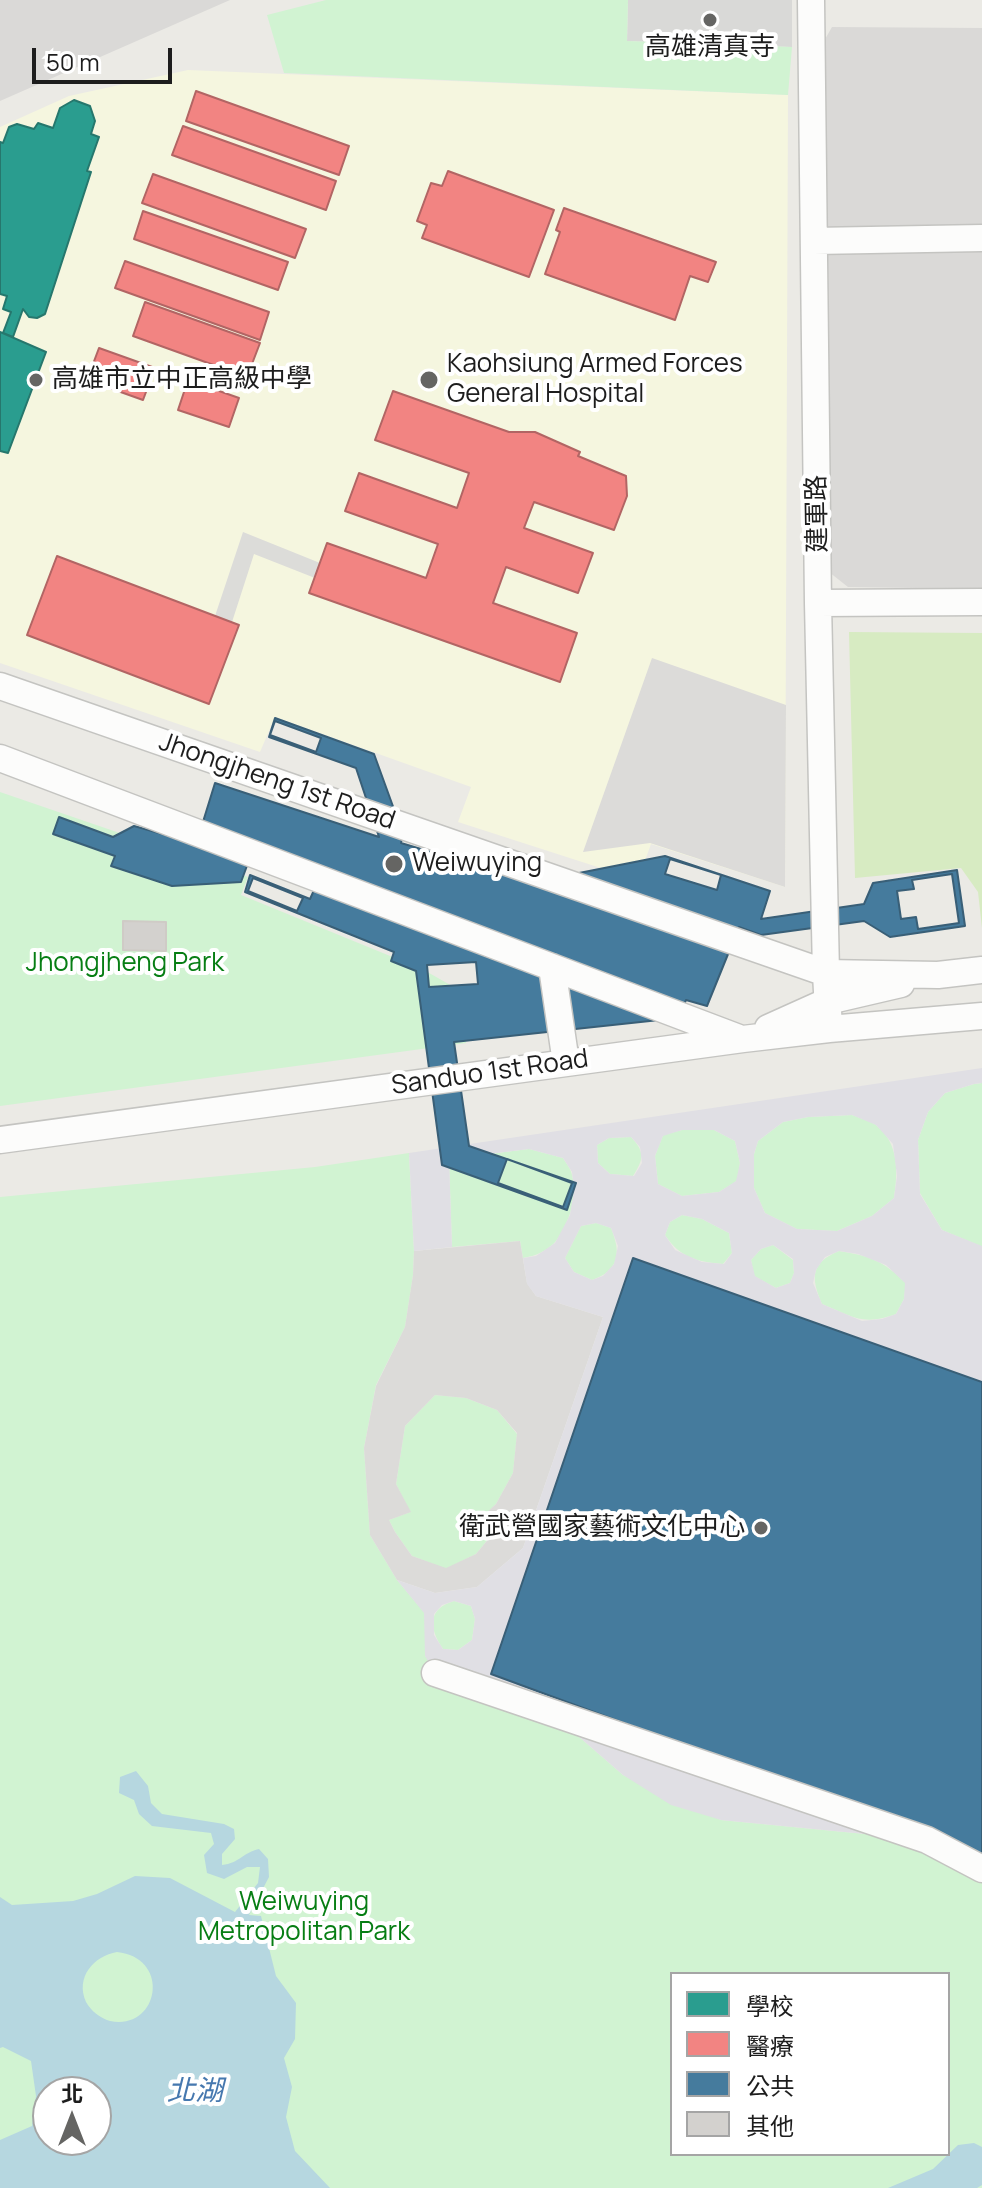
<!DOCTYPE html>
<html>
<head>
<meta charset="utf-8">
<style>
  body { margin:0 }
  #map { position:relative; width:982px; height:2188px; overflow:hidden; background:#ebeae5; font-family:Manrope,"Noto Sans TC",sans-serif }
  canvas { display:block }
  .legend { position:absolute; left:670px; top:1972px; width:280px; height:184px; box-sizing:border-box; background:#fff; border:2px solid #a5a5a5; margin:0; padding:10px 14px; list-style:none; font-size:24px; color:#1d1d1d }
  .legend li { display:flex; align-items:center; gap:16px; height:40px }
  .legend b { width:40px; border:2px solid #a5a5a5 }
  .north { position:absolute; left:32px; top:2076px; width:80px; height:80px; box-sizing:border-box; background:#fff; border:2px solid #a5a5a5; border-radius:50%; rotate:0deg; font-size:22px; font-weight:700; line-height:32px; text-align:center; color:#1d1d1d }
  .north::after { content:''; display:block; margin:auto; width:28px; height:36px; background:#656563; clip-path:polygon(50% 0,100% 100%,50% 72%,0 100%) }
  .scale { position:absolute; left:32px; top:48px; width:140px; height:36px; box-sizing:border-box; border:4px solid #1d1d1d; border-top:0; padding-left:10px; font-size:24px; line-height:28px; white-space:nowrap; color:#1d1d1d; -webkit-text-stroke:6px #fff; paint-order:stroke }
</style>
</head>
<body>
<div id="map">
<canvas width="982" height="2188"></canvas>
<ul class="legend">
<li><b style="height:22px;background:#2a9d8f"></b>學校</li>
<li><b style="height:22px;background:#f28482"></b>醫療</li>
<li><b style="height:22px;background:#457b9d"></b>公共</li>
<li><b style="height:22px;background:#d3d1ce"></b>其他</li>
</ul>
<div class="north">北</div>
<div class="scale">50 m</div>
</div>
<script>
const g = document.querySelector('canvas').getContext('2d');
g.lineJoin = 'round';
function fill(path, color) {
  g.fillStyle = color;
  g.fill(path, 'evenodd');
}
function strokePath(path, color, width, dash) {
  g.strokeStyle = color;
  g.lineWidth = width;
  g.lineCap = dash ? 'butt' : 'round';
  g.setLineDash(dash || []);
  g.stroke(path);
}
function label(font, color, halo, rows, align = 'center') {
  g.font = font + ' Manrope,"Noto Sans TC",sans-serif';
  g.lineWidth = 8;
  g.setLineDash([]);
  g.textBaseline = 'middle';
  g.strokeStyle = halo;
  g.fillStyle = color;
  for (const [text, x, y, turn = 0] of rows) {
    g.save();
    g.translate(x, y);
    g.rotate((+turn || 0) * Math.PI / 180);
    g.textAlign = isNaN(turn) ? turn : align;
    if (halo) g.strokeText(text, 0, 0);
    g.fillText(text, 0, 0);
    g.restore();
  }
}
const residential = new Path2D(`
  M0,0H230L0,101Z
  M832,27L982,28V589L848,587L829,572L820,48Z`);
const education = new Path2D(`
  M188,70L788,95L785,887L651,844L638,880L458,822L471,787L275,717L260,752L0,663V127L69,96Z`);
const religious = new Path2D(`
  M628,0H792V47L627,41Z`);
const grass = new Path2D(`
  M849,632L982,633V928L978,892L961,868L855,878Z`);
const park = new Path2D(`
  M326,0H628L627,41L792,47L788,95L284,73L267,15Z
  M0,792L248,877L241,895L422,969L461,991L466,1043L0,1106Z
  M982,1083V1246H980L942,1230L920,1193L918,1140L928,1112L945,1093L974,1084Z
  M852,1115C860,1118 870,1120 876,1125C899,1143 898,1172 894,1198L872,1216L837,1231L797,1229L765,1213L754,1188V1154L758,1141L783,1122L808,1117Z
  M682,1130H714L735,1141L740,1163L737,1181L719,1192L682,1196L658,1184L655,1156L663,1135Z
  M631,1137C645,1152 644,1159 633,1176L610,1174L598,1163L597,1145L609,1138Z
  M529,1149L563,1158C566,1163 571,1169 572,1175C578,1196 569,1224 556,1241C548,1251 535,1256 523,1258L520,1241L452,1247L449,1159Z
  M409,1153L414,1251L413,1275L405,1327L376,1385L364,1448L370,1535L397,1580L425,1613V1656L570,1729L623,1775L721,1820L927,1840L982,1871V2188H0V1197L315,1167ZM672,1974H948V2154H672ZM48,2092H96V2140H48Z
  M682,1215L702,1219L729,1233L732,1253L723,1264C698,1262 680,1258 665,1235L670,1222Z
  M596,1223L611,1228C621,1253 620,1270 592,1280L574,1272L565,1258L581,1226Z
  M773,1245L793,1260L794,1273L790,1283L776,1288L754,1276L751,1260L761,1249Z
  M839,1251C871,1256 883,1261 906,1283L904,1299L896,1314C863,1326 853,1317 822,1304C811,1278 810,1263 839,1251Z
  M435,1395L466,1398L497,1410L517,1434L513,1473L496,1504L485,1515L495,1531L476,1554L446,1569L412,1556L395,1532L389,1520L410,1512L396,1484L405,1426Z
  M454,1601L471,1606L475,1619L472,1640L458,1650L443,1649C429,1628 427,1609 454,1601Z`);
const parking = new Path2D(`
  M652,658L786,705L785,887L650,843L583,852Z
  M520,1241L527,1283L536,1296L603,1317L523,1548L477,1587L435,1593L397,1580L370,1535L364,1448L376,1386L405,1327L413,1275L414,1251ZM435,1395L466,1398L497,1410L517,1433L513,1473L496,1504L484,1515L495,1531L476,1554L446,1568L412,1556L395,1532L389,1520L411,1512L396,1484L405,1426Z`);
const plaza = new Path2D(`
  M982,1068V1083L974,1084L945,1093L928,1112L918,1140L920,1194L942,1230L982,1246V1382L633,1258L491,1674L982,1855L927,1840L721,1820L671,1805L623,1775L570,1729L443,1687L425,1656L424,1613L397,1580L435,1593L477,1587L523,1548L603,1317L536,1296L527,1284L523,1258L536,1256L555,1243L570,1215L574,1190L572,1172L563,1158L529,1149L449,1159L452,1247L414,1251L409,1153ZM852,1115L876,1125L893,1144L897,1176L894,1198L872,1216L837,1231L797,1229L765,1213L754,1188V1154L758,1141L783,1122L808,1117ZM682,1130H714L735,1141L740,1163L736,1181L719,1192L682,1196L658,1184L655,1156L663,1136ZM631,1137L640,1147L642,1163L634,1176L610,1174L598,1163L597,1145L609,1138ZM682,1215L702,1219L729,1233L732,1253L724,1264L702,1262L675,1250L665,1235L670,1222ZM596,1223L611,1228L618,1246L614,1264L603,1276L592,1280L574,1272L565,1258L581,1226ZM773,1245L793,1259L794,1273L790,1283L776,1288L755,1276L751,1260L761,1249ZM839,1251L858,1254L886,1265L905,1283L904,1299L896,1314L882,1319L862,1321L822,1304L813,1283L816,1270L825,1257ZM454,1601L471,1606L475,1619L472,1640L458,1650L443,1649L434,1635V1614L442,1605Z`);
const water = new Path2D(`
  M136,1771L148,1786L151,1803L162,1814L224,1824L234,1829L235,1839L222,1854V1865C240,1863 242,1853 259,1849L268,1859L269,1877L249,1915L261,1916L276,1976L296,2003L295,2039L284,2058L292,2087L286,2117L295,2151L330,2188H0V2140L32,2126L36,2096L31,2061L3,2047L0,2048V1897L12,1905L73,1901L97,1894L135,1876L170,1878L235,1912L258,1883L260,1867H247L224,1879L207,1873L204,1855L214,1844L211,1833L152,1826L139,1814L134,1800L119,1793L120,1777ZM117,1952C172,1958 159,2031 110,2021C100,2018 91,2011 86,2002C75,1977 94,1956 117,1952ZM96,2092V2140H48V2092Z
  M974,2143L982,2147V2185L977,2188H888L933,2169L958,2145Z`);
const pier = new Path2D(`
  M243,532L320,563L315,578L254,554L232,622L215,616Z`);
const schools = new Path2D(`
  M74,100L90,106L95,121L91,134L99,137L87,171L91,172L45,314L37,318L29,317L23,309L13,337L3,333L11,312L3,309L7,296L0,294V142L3,143L9,127L17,124L34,129L38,123L53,128L60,108Z
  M0,332L46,352L8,453L0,451Z`);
const health = new Path2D(`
  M196,91L349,146L339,175L186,121Z
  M183,126L336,181L326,210L172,155Z
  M448,171L554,210L529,277L422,238L427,225L417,221L431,183L442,186Z
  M153,174L306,229L295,258L142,203Z
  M564,208L716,262L708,282L690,276L675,320L545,274L560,232L556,230Z
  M143,211L288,262L278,290L134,239Z
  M125,261L269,312L260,340L115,288Z
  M145,302L260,343L247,377L133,336Z
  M99,348L155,368L143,400L87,380Z
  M188,380L239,398L229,427L178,410Z
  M393,391L509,432H535L580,452L578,456L626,476L627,496L614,530L534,502L524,528L593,553L578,593L506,567L493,603L577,633L560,682L309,593L327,543L426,578L438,544L345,511L359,473L457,508L469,473L375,440Z
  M57,556L239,625L209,704L27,635Z`);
const public = new Path2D(`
  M275,718L374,754L403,834L401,843L541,885L569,875L665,856L770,891L761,919L864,904L873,883L957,870L965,926L890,937L864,921L761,935L739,927L707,1006L686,1000L678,1018L454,1042L469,1146L576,1183L567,1210L442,1165L416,971L391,961L394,952L245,892L250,875L310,899L315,888L248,863L241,882L172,886L111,866L115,856L53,834L59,817L113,837L134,826L191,842L198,838L215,783L379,837L356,768L269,737Z
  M275,721L321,738L316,752L270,735Z
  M670,859L721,875L717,890L665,874Z
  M952,874L959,923L918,929L916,917L901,919L897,891L914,889L912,880Z
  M253,878L303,898L297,911L248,891Z
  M476,962L478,984L429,987L427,965Z
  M507,1159L572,1183L563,1207L498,1183Z
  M633,1258L982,1382V1855L491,1674Z`);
const building = new Path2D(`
  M123,921L166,922V951L123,950Z`);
const minor = new Path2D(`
  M811,0L818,603L826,973L829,1029
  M814,241L982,238
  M818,603L982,602
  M0,686L826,973L938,975L982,970
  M0,758L739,1038
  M552,967L566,1063
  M768,1028L828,1001L901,984
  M0,1140L743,1039L829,1029L982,1016
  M435,1673L927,1840L982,1869`);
const markers = [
  [710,20,8,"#656563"],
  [36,380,8,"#656563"],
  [429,380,10,"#656563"],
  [394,864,10,"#656563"],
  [761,1528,8,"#656563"]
];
const poiNames = [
  ["高雄清真寺",710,48,"center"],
  ["Kaohsiung Armed Forces",447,365],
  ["General Hospital",447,395],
  ["高雄市立中正高級中學",52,380],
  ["Weiwuying",412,864],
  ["衛武營國家藝術文化中心",745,1528,"right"]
];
const streetNames = [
  ["建軍路",818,514,-91],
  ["Jhongjheng 1st Road",277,782,19],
  ["Sanduo 1st Road",490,1073,-8]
];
const parkNames = [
  ["Jhongjheng Park",125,964],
  ["Weiwuying",304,1903],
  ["Metropolitan Park",304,1933]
];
const waterNames = [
  ["北湖",195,2092]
];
fill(residential, '#dad9d7');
fill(education, '#f5f6df');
fill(religious, '#d9d9d7');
fill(grass, '#d7ebc2');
fill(park, '#d1f3d2');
fill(parking, '#dcdbd9');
fill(plaza, '#e0dfe4');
fill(water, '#b6d7e0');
fill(pier, '#dcdcd9');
fill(schools, '#2a9d8f');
strokePath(schools, '#26776d', 2);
fill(health, '#f28482');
strokePath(health, '#b26564', 2);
fill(public, '#457b9d');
strokePath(public, '#395f77', 2);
fill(building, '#d3d1ce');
strokePath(building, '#cfcbc6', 2);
strokePath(minor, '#c4c4c1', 29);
strokePath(minor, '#fcfcfb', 26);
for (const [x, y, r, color] of markers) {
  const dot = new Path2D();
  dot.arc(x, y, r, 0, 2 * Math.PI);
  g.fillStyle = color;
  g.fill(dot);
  strokePath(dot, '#fff', 3);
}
label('26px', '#1d1d1d', '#fff', poiNames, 'left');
label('26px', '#1d1d1d', '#fff', streetNames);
label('26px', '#077e14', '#fff', parkNames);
label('italic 28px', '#4678af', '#fff', waterNames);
</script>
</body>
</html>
